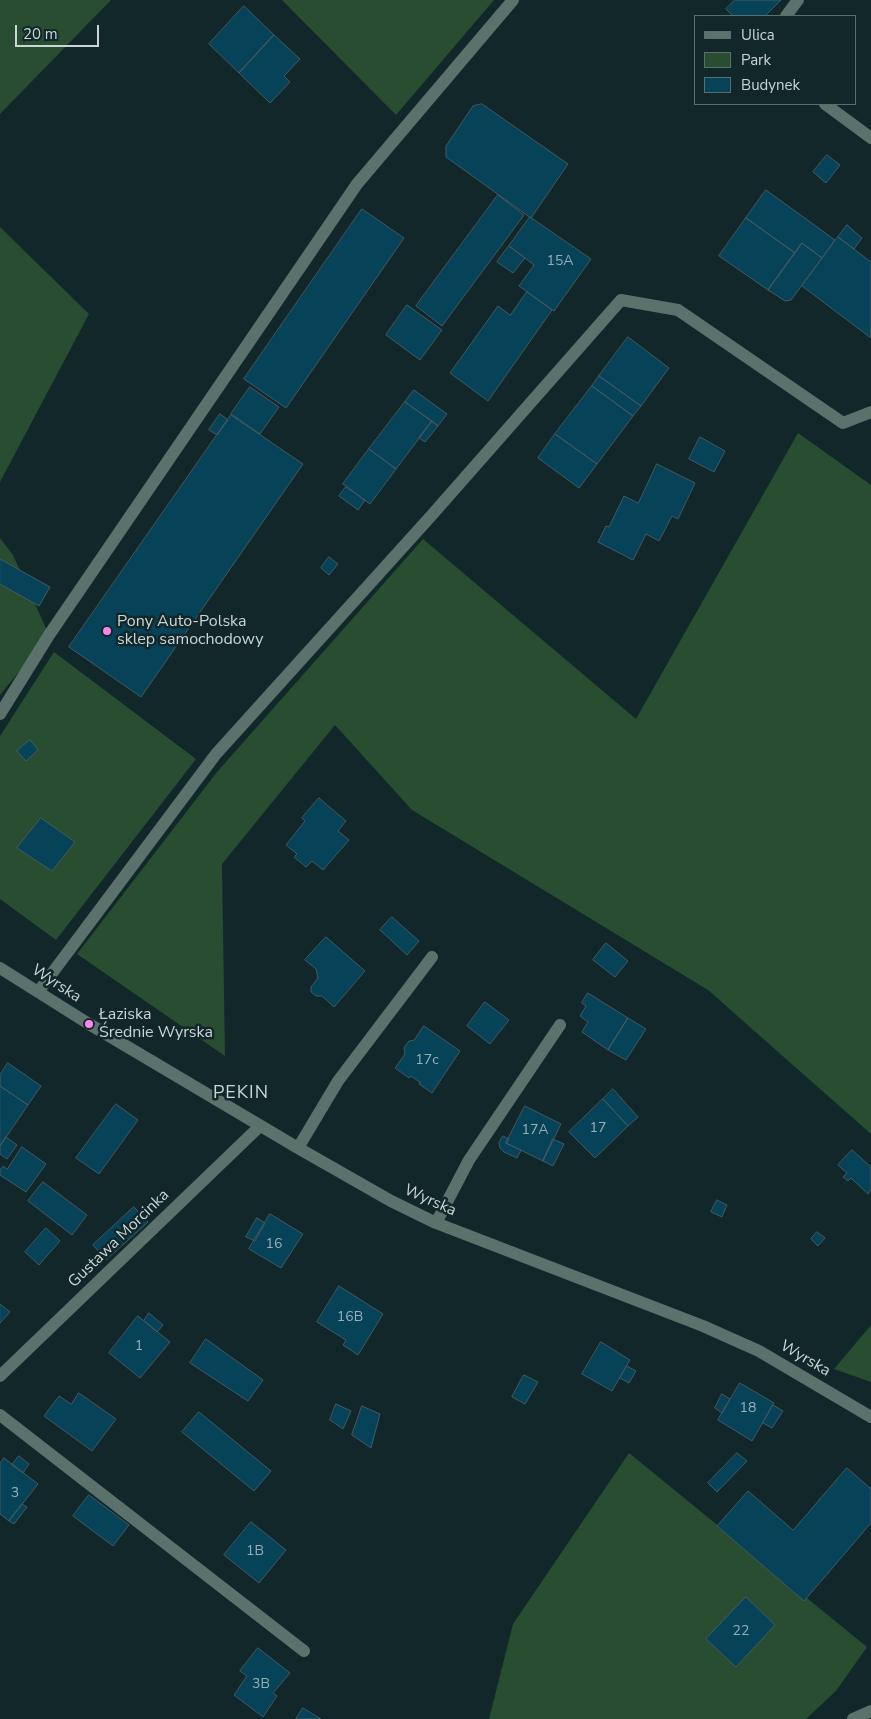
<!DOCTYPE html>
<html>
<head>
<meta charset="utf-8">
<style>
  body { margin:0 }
  #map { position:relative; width:871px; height:1719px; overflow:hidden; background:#122729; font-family:"Nunito Sans",sans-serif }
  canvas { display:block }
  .legend { position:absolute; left:694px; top:15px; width:162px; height:90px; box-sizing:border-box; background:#122729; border:1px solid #5b6d6e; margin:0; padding:6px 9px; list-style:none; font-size:15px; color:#c9d5d6 }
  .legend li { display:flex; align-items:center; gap:10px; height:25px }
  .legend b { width:25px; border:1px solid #5b6d6e }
  .scale { position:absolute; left:15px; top:25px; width:84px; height:22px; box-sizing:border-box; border:2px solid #c9d5d6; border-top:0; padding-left:6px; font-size:15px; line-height:18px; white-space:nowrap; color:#c9d5d6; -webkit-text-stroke:4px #122729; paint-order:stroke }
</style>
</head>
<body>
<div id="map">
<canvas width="871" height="1719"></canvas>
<ul class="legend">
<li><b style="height:6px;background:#5a726b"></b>Ulica</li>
<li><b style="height:14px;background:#294d31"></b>Park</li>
<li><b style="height:14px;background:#074358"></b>Budynek</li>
</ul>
<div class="scale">20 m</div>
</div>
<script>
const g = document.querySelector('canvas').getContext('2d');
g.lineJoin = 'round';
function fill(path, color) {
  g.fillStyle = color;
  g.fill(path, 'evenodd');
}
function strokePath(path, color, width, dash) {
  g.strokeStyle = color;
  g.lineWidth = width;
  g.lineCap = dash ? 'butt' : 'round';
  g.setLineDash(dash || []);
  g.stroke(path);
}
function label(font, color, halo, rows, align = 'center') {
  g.font = font + ' "Nunito Sans",sans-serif';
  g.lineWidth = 5;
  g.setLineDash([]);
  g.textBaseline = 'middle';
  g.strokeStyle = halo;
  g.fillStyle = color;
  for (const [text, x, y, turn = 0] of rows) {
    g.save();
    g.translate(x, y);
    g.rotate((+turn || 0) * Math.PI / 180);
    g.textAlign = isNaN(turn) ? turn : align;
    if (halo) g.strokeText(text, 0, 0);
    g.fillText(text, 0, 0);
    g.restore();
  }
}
const green = new Path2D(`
  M0,0H111L0,114Z
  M282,0H494L396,115Z
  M0,227L89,314L0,482Z
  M798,433L871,485V1134L708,990L412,810L335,725L222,864L225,1056L77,954L217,772L423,539L636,719Z
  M0,538L13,555L49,635L0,695Z
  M54,652L196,759L56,940L0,899V736Z
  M871,1325V1382L834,1369Z
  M629,1453L867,1647L836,1691L806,1719H489L513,1624Z`);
const building = new Path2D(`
  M735,0H781L765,16H733L726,9Z
  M244,6L274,35L239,73L209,44Z
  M274,35L300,59L284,76L290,82L270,103L239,73Z
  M482,104L568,164L531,218L446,157V146L473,106Z
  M827,155L840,165L826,183L813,172Z
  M766,190L835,240L822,258L802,243L795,253L746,218Z
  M498,195L524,215L442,326L416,306Z
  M362,209L404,238L286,408L244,379Z
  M530,217L591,259L554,311L519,286L534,265L509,246Z
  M746,218L795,253L768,290L719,256Z
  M847,225L862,238L854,249L838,237Z
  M838,237L871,262V338L802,286Z
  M802,243L822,258L791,300L785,301L768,290Z
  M509,246L525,258L513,273L497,262Z
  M527,292L552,310L488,401L450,373L498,306L510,315Z
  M407,305L442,330L420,360L386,335Z
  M628,337L669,368L641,406L599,376Z
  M599,376L641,406L633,416L592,386Z
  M592,386L633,416L597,464L555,434Z
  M250,387L279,407L260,434L231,414Z
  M414,390L447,414L438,426L405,402Z
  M405,402L432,421L396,469L369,449Z
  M220,414L228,420L217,435L209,430Z
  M231,415L303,464L141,697L69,647Z
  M432,421L438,426L425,442L419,438Z
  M555,434L597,464L579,488L538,458Z
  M700,437L725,451L714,472L689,459Z
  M369,449L396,469L370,504L343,484Z
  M657,464L695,483L678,519L672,516L659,541L646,534L633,560L598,542L606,526L609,527L624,496L638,503Z
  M346,487L365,500L358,510L339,496Z
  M329,557L338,564L329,575L321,568Z
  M0,559L50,587L39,606L0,584Z
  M30,740L38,750L26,761L17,751Z
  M319,798L346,821L338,831L349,840L323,870L312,861L306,867L294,857L297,854L286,845L305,821L302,818Z
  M41,818L75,842L52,871L17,848Z
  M392,917L419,941L407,955L380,930Z
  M326,937L365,971L334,1007L322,996H316L311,992V987L318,978L316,969L305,960Z
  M606,943L628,961L615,977L593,960Z
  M588,993L628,1018L608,1050L582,1032L588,1022L580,1016L586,1006L582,1003Z
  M485,1002L509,1020L490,1044L467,1026Z
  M628,1018L646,1029L626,1060L608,1050Z
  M424,1026L460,1051L432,1093L419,1084L420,1082L418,1081L411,1076L409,1078L395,1068L405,1054L404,1048L406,1045L409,1041L414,1040Z
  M8,1063L41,1086L28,1105L0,1086V1075Z
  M0,1086L28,1105L0,1146Z
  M613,1089L638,1117L628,1126L603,1099Z
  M603,1099L628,1126L595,1158L569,1132Z
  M116,1104L138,1120L99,1174L76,1158Z
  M525,1106L561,1124L543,1161L506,1143Z
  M503,1136L509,1139L506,1143L521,1150L517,1158L504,1152L500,1148L499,1143Z
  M6,1137L17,1145L7,1159L0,1154V1146Z
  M553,1139L564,1144L553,1166L543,1161Z
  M22,1147L46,1164L26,1192L0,1175V1170L3,1166L7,1169Z
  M852,1150L871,1167V1190L868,1194L851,1178L848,1181L843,1177L847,1173L838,1165Z
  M43,1182L87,1215L72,1235L28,1201Z
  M717,1200L727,1205L722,1217L711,1212Z
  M134,1207L148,1222L106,1260L93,1245Z
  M270,1214L303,1234L281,1268L249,1249Z
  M257,1218L265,1223L255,1241L246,1237Z
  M46,1228L60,1241L39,1265L25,1252Z
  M817,1232L825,1238L818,1246L811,1239Z
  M339,1286L383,1314L358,1355L343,1345L346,1340L317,1322Z
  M0,1304L10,1312L0,1323Z
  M149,1313L163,1325L157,1332L144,1321Z
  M138,1316L170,1342L140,1378L109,1353Z
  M206,1339L263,1380L248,1401L190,1363Z
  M601,1342L630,1360L612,1391L582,1374Z
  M627,1366L636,1371L629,1383L620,1378Z
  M524,1375L538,1382L525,1404L512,1397Z
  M740,1383L774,1403L752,1441L718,1420Z
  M79,1393L116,1419L92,1451L44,1416L59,1396L71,1404Z
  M722,1394L730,1399L722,1413L715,1408Z
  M336,1404L351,1411L343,1429L330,1420Z
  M773,1405L783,1411L772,1428L763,1423Z
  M362,1406L380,1414L371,1448L352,1435Z
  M199,1412L271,1471L254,1491L182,1432Z
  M737,1453L747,1461L717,1492L708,1483Z
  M19,1456L29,1464L23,1473L12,1465Z
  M4,1458L38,1484L9,1521L0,1514V1464Z
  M847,1468L871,1489V1523L804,1601L717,1526L748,1491L793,1530Z
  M89,1495L129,1525L113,1546L73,1516Z
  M22,1504L27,1507L14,1524L9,1521Z
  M251,1522L286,1550L259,1583L224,1555Z
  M746,1597L775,1625L736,1667L706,1639Z
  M258,1648L290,1673L273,1693L277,1696L263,1717L234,1695L247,1676L240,1671Z
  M303,1708L321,1719H296Z`);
const minor = new Path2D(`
  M786,16L798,0
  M825,104L871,138
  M0,714L49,635L357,184L513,0
  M0,968L89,1024L298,1148L391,1201L436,1223L703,1326L759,1351L871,1417
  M38,992L216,754L431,516L621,300L678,310L843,423L871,412
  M298,1148L338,1081L432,957
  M436,1223L469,1160L560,1025
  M0,1376L260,1126
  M0,1415L304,1651
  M853,1719L871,1711`);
const markers = [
  [107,631,5,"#fa87e7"],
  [89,1024,5,"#fa87e7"]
];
const numberNames = [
  ["15A",560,262],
  ["17c",427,1061],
  ["17",598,1129],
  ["17A",535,1131],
  ["16",274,1245],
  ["16B",350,1318],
  ["1",139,1347],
  ["18",748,1409],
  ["3",15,1494],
  ["1B",255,1552],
  ["22",741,1632],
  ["3B",261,1685]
];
const poiNames = [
  ["Pony Auto-Polska",117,622],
  ["sklep samochodowy",117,640],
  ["Łaziska",99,1015],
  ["Średnie Wyrska",99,1033]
];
const streetNames = [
  ["Wyrska",56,984,33],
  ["Wyrska",430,1201,24],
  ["Gustawa Morcinka",119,1239,-44],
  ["Wyrska",805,1359,30]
];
const neighbourhoodNames = [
  ["PEKIN",241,1094]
];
fill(green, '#294d31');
fill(building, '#074358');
strokePath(building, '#455861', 1);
strokePath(minor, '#5a726b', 12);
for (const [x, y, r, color] of markers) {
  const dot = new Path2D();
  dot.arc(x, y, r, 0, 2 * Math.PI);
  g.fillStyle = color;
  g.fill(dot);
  strokePath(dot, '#122729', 2);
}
label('14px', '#98b0b6', null, numberNames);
label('16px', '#c9d5d6', '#122729', poiNames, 'left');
label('16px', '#c9d5d6', '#122729', streetNames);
g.letterSpacing = '1px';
label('18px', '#c9d5d6', '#122729', neighbourhoodNames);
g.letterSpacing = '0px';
</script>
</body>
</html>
